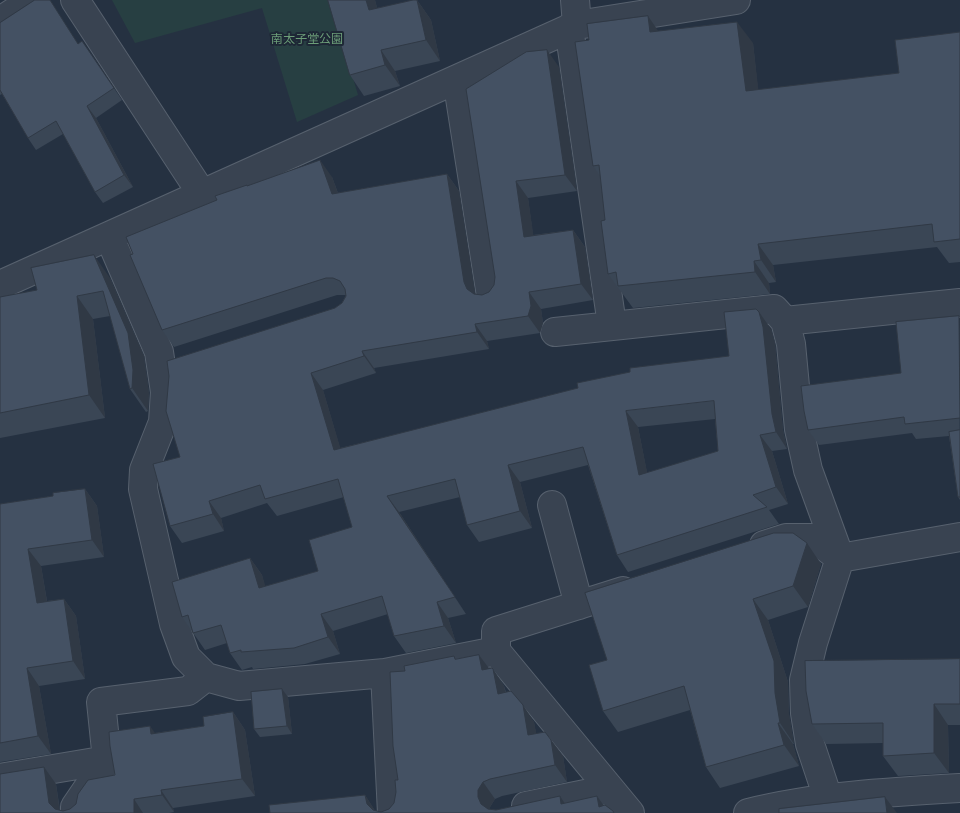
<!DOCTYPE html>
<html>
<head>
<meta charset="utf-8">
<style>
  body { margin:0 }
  canvas { display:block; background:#253141 }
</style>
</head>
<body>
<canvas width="960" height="813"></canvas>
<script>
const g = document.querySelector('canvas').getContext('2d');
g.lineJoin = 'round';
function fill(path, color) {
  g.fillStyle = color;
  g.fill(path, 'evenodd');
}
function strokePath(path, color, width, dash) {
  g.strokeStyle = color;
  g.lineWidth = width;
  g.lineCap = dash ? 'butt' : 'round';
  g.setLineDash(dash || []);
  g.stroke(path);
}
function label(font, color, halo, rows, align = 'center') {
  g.font = font + ' Barlow,"Noto Sans JP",sans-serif';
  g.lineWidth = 4;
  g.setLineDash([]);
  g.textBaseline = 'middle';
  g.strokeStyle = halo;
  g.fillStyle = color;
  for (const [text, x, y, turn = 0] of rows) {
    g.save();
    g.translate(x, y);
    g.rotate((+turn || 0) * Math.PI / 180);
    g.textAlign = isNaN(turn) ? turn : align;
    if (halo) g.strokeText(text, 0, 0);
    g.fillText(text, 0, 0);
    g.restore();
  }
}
const green = new Path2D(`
  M112,0H330L358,95L297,122L262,8L135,43Z`);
const minor = new Path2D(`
  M75,0L202,194
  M575,0L577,25
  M0,21L33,0
  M569,28L612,325
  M457,79L491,296
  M109,236L159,352L165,392L163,422L144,470L143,489L174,624L186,657L206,677L239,686L385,673L496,651L630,813
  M0,285L577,25L736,0
  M785,321L791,344L799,429L808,470L840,558L813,643L804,680L805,713L810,744L828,798
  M555,332L774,309L785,321L960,303
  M552,505L579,605
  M764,545L786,538H813L840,558L960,537
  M496,651V631L623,591
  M385,673L392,813
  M0,778L107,760
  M526,806L610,789
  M75,813V807L107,760L101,702L188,691L206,677
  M748,813C817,796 889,792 960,788`);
const wall = new Path2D(`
  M328,0H375L377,8L417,0L431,20L440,61L395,71L400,86L364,96L350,75Z
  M0,23L78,44L82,41L122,100L96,118L133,187L103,203L95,192L63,134L36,150L28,138L2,94L0,95Z
  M658,31L753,43L758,90L899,73L960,32V262L949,263L937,247L773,265L776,282L769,283L770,294L633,308L608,274L605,220L600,176L593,166Z
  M559,67L577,191L528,198L533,235L573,230L585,247L593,300L541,309L543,323L540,333L487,341L489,349L374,368L376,373L323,390L340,448L729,356L771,329L775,343L783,430L787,449L772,451L788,504L769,510L779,524L628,572L617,555L588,465L520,482L532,528L479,542L467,525L460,497L399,512L466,614L448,618L456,643L406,653L394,636L388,614L333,631L340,654L305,664L253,669L252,667L242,670L230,653L227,643L205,650L182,617L250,558L262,575L265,587L318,571L352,527L344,497L277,516L267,503L221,518L224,531L182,543L170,526L180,457L335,308L342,303L346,295H337L174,347L162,330L133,254L217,200L248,186L332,177L338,193L447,174L459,191L475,294L482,295L489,292L494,285L495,277L466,89ZM715,419L718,451L647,473L638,427Z
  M110,278L144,356L149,393L148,411L146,412L130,389L110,316L93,319L105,418L0,438V297Z
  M959,316L960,500L958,497L949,436L916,439L912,433L819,445L808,430L901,373Z
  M85,489L97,506L104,557L41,566L47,601L64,599L76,616L85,679L39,686L51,754L0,762V504L53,496Z
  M807,543L821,564L808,607L768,620L788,682L789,714L794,744H793L799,766L720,788L706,767L690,710L618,732L603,711L607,660Z
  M479,655L488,668L493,669L504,686L506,692L534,722L536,734L551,740L563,756L567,782L502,796L495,799L490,807V809L496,810L564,803L604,806L615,813H270L365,795L375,811L381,812L389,809L394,803L398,780L405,671L456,659Z
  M960,659V725H948L949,773L898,776L883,756V743L826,744L812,724Z
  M282,689L288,697L292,734L260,737L254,729Z
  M233,712L245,730L255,796L173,808L174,812L169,813H0L56,784L60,810L63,811L70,809L115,775L155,733L204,726Z`);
const shadedWall = new Path2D(`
  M366,0H375L383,31L369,10Z
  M417,0L431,20L440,61L426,40Z
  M648,16L663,38L650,32Z
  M737,22L753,43L761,113L746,91Z
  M381,50L395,71L400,86L385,65Z
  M547,50L559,67L577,191L565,175Z
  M87,106L96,118L133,187L124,175Z
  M320,160L332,177L344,210L332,194Z
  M447,174L459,191L476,299L467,289L464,282Z
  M516,181L528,198L536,253L524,237Z
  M573,230L585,247L593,300L581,284Z
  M758,244L773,265L776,282L761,260Z
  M94,255L110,278L144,356L149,393L148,411L132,388Z
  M754,261L769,283L770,294L755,272Z
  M529,292L541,309L543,323L540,333L528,316Z
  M77,296L93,319L105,418L89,395Z
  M759,312L771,329L775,343L783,430L787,449L776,432L772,414Z
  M475,324L487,341L489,349L477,332Z
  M362,351L374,368L376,373L364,356Z
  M311,373L323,390L346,467L334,450Z
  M626,411L638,427L651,492L639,475Z
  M760,435L772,451L788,504L776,487Z
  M508,465L520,482L532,528L520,511Z
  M85,489L97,506L104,557L92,540Z
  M387,496L399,512L466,614L455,597Z
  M209,501L221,518L224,531L213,514Z
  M807,543L821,564L808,607L793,586Z
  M28,549L41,566L50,620L37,603Z
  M250,558L262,575L271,605L259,588Z
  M64,599L76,616L85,679L73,661Z
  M753,599L768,620L788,682L789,714L794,744L780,723Z
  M437,602L448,618L456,643L444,626Z
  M321,614L333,631L340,654L328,637Z
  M479,655L491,671L482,670Z
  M27,668L39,686L51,754L38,736Z
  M493,669L504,686L509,710L498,694Z
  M282,689L288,697L292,734L287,726Z
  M934,704L948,725L949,773L934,753Z
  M523,705L534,722L540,752L528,735Z
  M233,712L245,730L255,796L242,779Z
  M778,723L793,744L799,766L784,745Z
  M150,726L162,743L151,734Z
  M551,740L563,756L567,782L555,765Z
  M44,767L56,784L60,813H56L49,803Z
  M483,782L495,799L490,807V813L481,804L478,797V790Z
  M161,790L173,808L174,812L162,795Z
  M365,795L376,812L377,813L367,804Z
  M560,796L571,813L561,804Z
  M597,796L609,813L599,807Z
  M885,797L897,813H887Z
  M134,799L143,813H134Z`);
const building = new Path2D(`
  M35,0H50L78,44L82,41L114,88L87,106L124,175L95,192L56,121L28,138L0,90V23Z
  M328,0H366L369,10L413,0H417L426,40L381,50L385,65L350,75Z
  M648,16L650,32L737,22L746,91L899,73L895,40L960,32V239L934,242L932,224L758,244L761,260L754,261L755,272L618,286L616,272L608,274L601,221L605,220L599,165L593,166L575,42L589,40L587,24Z
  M547,50L565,175L516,181L524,237L573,230L581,284L529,292L531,306L528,316L475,324L477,332L362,351L364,356L311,373L334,450L578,388L577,383L630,372V368L729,356L724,312L756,309L759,312L763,327L772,414L776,432L760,435L776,487L753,495L767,507L617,555L583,447L508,465L520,511L467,525L455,479L387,496L455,597L437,602L444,626L394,636L382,596L321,614L328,637L294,648L241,652V650L230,653L221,625L193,633L188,615L182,617L172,582L250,558L259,588L318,571L309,540L352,527L338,479L265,499L260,485L209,501L213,514L170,526L153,464L180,457L166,411L169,376L167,361L335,308L342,303L346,296L345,289L340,281L333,278H326L162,330L130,255L133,254L126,237L217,200L215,196L247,185V186L320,160L332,194L447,174L464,282L467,289L474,294L482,295L489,292L494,285L495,277L466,89L526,52ZM714,401L718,451L639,475L626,411Z
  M94,255L128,333L133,370L132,388L130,389L103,291L77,296L89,395L0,413V297L37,290L31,268Z
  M959,316L960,418L905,424L904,417L808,430L804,411L801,386L901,373L896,322Z
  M960,430V497H958L949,432Z
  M85,489L92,540L28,549L37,603L64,599L73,661L27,668L38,736L0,743V504L53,496V493Z
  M774,533H793L807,543L793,586L753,599L774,661L775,693L780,723H778L784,745L706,767L684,686L603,711L589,665L607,660L585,593Z
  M479,655L482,670L492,668L493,669L498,694L511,691L523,705L528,735L545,732L551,740L555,765L490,779L483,782L478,790V797L481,804L488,809L496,810L560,796L561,804L597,796L599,807L605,805L613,811L614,813H270L269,805L365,795L367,804L373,810L381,812L389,809L394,803L396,792L395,780H398L393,746L390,672L405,671L404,666L454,656L455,659Z
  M960,659V704H934V753L883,756V723L812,724L806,691L805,661Z
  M282,689L287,726L254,729L251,692Z
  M233,712L242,779L161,790L162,795L134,799V813H0V774L44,767L49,803L55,809L63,811L70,809L76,804L78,794L88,780L115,775L110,746L109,732L150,726L151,734L204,726L203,717Z
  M885,797L887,813H779V809Z`);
const parkNames = [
  ["南太子堂公園",307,39]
];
fill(green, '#273f42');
strokePath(minor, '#57616e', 30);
strokePath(minor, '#394351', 28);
fill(wall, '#3a4655');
fill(shadedWall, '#303945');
fill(building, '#445163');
strokePath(building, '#303945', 1);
label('12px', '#6c9d78', '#1e2836', parkNames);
</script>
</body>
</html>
